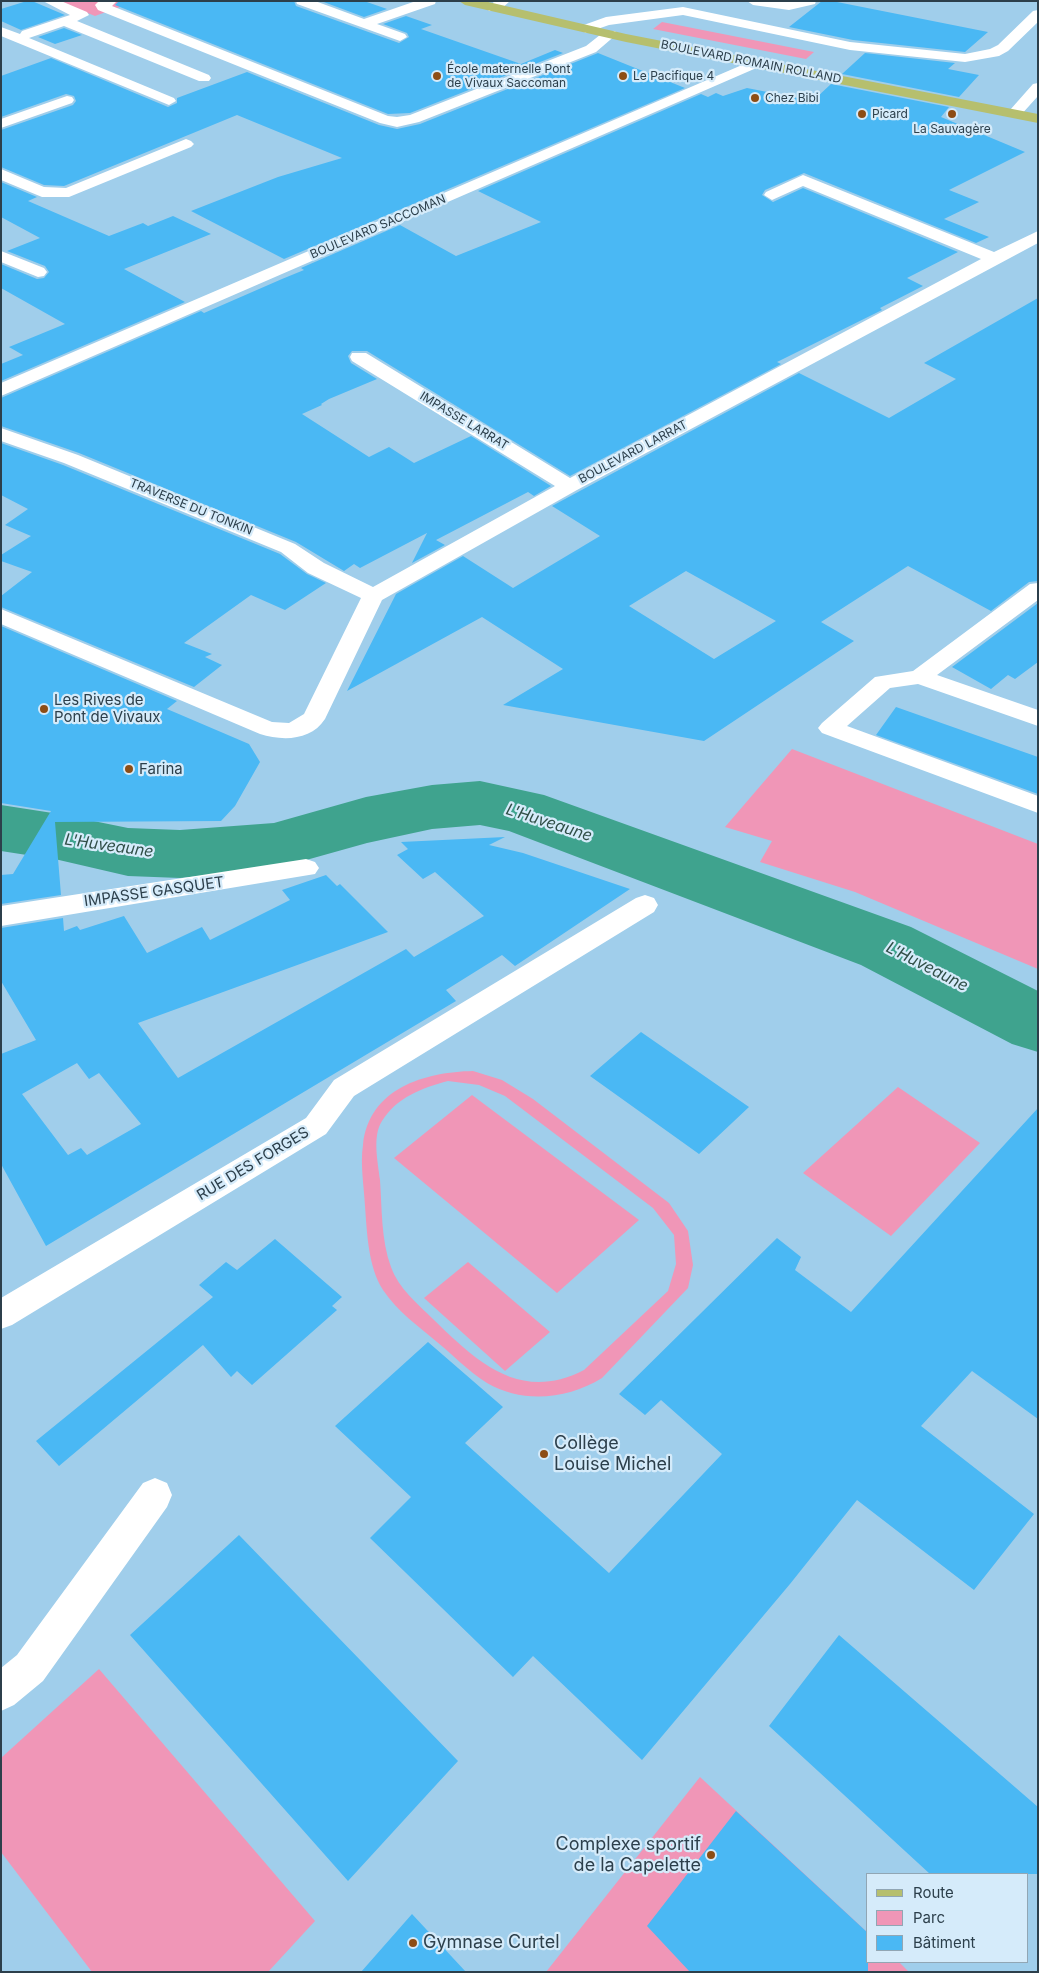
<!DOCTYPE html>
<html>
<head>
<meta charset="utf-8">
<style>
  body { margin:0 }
  #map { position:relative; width:1039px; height:1973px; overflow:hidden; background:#a0ceeb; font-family:Inter,sans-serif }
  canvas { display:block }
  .frame { position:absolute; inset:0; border:2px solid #2c3f4b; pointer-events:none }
  .legend { position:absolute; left:866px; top:1873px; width:162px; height:90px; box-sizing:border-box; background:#d5ebfa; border:1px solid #91a6b4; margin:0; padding:6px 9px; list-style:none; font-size:15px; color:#2c3f4b }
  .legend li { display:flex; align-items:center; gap:10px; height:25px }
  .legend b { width:25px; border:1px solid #91a6b4 }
</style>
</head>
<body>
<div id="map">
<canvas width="1039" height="1973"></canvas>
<div class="frame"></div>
<ul class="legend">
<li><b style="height:6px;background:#b6bf6e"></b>Route</li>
<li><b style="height:14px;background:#f096b7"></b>Parc</li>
<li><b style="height:14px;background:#4ab8f4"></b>Bâtiment</li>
</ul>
</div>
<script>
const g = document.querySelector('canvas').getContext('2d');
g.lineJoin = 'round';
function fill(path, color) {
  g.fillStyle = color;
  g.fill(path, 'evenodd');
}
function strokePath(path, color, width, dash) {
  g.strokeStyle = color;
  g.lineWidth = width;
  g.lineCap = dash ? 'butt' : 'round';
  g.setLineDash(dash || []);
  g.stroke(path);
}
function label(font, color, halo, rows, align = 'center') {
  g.font = font + ' Inter,sans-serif';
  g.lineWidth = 4.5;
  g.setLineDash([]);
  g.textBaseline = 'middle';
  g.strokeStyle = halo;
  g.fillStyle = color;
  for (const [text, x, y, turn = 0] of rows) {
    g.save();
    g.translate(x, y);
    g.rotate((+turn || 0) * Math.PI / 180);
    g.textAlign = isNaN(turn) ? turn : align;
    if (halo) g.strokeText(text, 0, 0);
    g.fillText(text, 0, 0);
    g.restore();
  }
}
const green = new Path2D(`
  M58,1H136L95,16Z
  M662,22L814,52L806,59L653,29Z
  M792,749L1038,844V969L855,892L760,862L772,841L725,827Z
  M473,1071L502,1080L533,1099L669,1203L688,1231L693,1265L688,1288L602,1378C568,1399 523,1404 487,1383C469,1372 453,1355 437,1342C418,1326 397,1311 383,1290C368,1267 367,1232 365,1206C364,1186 360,1164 363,1145C369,1088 425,1072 473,1071ZM448,1081L479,1085L505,1096L653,1208L674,1235L676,1264L668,1291L584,1370C520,1403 477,1362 433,1319C417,1303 399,1289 391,1267C381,1240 382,1208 380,1180C378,1163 372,1136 382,1121C397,1097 422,1088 448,1081Z
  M898,1087L980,1143L891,1236L803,1173Z
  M472,1095L639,1220L557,1293L394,1158Z
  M468,1262L550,1332L505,1371L424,1298Z
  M99,1669L315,1921L268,1972H92L1,1852V1758Z
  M700,1777L868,1933V1962H899L909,1972H546Z`);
const river = new Path2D(`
  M480,781L544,795L911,927L1038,991V1052L1012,1044L861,965L509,831L480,825L432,829L367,843L274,869L180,878L128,876L59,860L1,851V805L59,814L128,828L180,830L274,823L366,797L432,785Z`);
const building = new Path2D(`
  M27,1H32L65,15L21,30L1,21V9Z
  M119,1H294L296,6L399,43L409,37L407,33L383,24L406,16L432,25L421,29L521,64L555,50L563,53L410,113L388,114L115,5Z
  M321,1H364L387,9L364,17Z
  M822,1H832L988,32L965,52L853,40L789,27Z
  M64,28L82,35L55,44L38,37Z
  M598,53L685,88L284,259L191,211L278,177L342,158L237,115L64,186L44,185L1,167V130L73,105L76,101L74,96L66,94L1,117V76L51,58L168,107L177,103V98L247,72L379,125L397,129L420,124Z
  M865,53L955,63L948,69L979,75L959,97L842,74Z
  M831,84L949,107L941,117L1025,152L949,190L979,202L944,219L989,237L976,243L804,173L765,190L762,195L773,202L803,188L958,252L907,278L923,286L880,308L882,310L777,362L781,364L570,476L367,351H352L348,356L351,363L377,379L329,399L321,404L322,405L302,414L369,457L389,447L414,463L471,436L551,486L534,496L528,492L436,540L445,545L412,563L427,533L360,568L354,564L344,571L296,542L79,453L1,426V398L201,311L204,313L282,279L304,270L301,268L400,225L456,256L541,222L478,191L701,94L708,97L716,93L723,96L747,88L818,102L817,97Z
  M1,182L37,197L28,201L109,236L143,223L148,226L173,216L211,234L124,269L185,302L1,381V364L23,355L9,347L65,324L1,288V264L37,279L44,278L49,272L45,266L7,251L40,238L1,217Z
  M1038,298V581L1029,582L991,611L908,566L821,622L854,641L704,741L503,705L563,669L482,617L347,691L396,594L463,556L513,588L600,536L552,506L799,373L889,418L956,379L924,363ZM686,571L776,621L714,659L629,606Z
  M1,443L63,465L280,554L307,574L326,583L285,610L251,595L184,643L212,654L205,657L222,665L194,687L1,607V596L32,572L1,561V555L31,536L5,525L28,509L1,495Z
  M1038,603V662L1015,679L1008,675L991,689L952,667Z
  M1,626L177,701L167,709L249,744L260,762L235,806L221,821L55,822L61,895L1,904V875L13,874L51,811L1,803Z
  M896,707L1038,757V794L876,735Z
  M505,837L489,845L523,853L630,889L515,966L502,955L446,990L456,1001L46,1246L1,1164V1054L36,1040L1,981V928L63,918L64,931L77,926L80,930L124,916L147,953L202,927L210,940L290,900L282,890L326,875L337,886L340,884L388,932L138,1023L178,1078L406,949L414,957L484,916L435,872L423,879L397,855L408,849L401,842ZM77,1063L89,1079L99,1073L141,1124L87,1155L81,1148L68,1155L22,1094Z
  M641,1032L749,1107L699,1154L590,1076Z
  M1038,1108V1419L972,1371L921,1426L1034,1514L974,1590L857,1500L790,1584L642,1760L533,1656L513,1677L370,1538L411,1497L335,1426L428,1342L503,1407L465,1443L609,1573L722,1454L661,1400L645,1415L619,1394L777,1238L801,1257L795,1270L851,1312Z
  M275,1239L342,1297L332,1306L337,1310L252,1385L237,1371L231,1377L203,1345L59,1466L36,1441L213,1297L199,1285L226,1262L237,1270Z
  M239,1535L458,1761L348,1881L130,1635Z
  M839,1635L1038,1807V1874H930L769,1726Z
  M736,1811L868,1933V1972H690L647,1926Z
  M412,1914L466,1972H361Z`);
const minor = new Path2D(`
  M43,1H61L87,12L89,15L77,21L209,75L211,78L209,81H199L64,26L29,38L174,98L176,101L169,105L1,36V27L20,34L22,31L70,15Z
  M99,1H117L112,6L388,116L397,117L410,115L586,46L605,31H615L617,34L596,52L419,122L397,127L380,123L98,10L95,5Z
  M296,1H315L364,19L416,1H436L435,4L377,24L405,34L407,37L400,41L297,4Z
  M495,1H510L499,11H489L487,8Z
  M747,1H816L815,4L789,10L753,5Z
  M683,7L850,42L965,54L990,49L998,45L1033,11L1038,10V22L1008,51L999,56L965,62L850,50L683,15L609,25L586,33L579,29L581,26L606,17Z
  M756,59L761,60L763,63L761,66L1,396V383Z
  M1038,83V96L1020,116H1010L1008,113L1010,110L1033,84Z
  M67,96L72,97L74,100L72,103L1,128V119Z
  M186,139L191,141L194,144L191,147L69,197H42L1,180V169L44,187L66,188Z
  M803,175L994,252L1038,231V243L577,490L382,600L325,719C311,741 282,741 260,734L1,624V609L272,722L289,723L304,714L361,598L308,573L281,552L64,463L1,441V428L78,455L295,544L324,563L373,587L555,486L352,361L350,357L352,353H366L570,478L981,259L803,186L772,200L764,195L766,192Z
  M1,251L44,268L47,272L44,276L38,277L1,262Z
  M1038,583V600L937,675L1038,710V726L918,684L890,688L847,726L1038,796V813L822,733L818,728L822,723L875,677L913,671L1030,584Z
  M306,859L315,862L319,868L315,874L1,926V906Z
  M645,895L654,898L658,905L654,912L354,1096L326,1134L12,1325L1,1329V1298L306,1118L334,1080L636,898Z
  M155,1478L167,1483L172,1495L167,1507L43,1681L14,1705L1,1711V1668L17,1655L143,1483Z`);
const major = new Path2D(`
  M459,1H484L626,34L1038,114V123L626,42L465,5Z`);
const markers = [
  [437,76,5,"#8d4d15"],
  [623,76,5,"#8d4d15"],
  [755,98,5,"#8d4d15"],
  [862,114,5,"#8d4d15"],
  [952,114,5,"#8d4d15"],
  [44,709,5,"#8d4d15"],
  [129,769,5,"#8d4d15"],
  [544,1454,5,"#8d4d15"],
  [711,1855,5,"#8d4d15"],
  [413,1943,5,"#8d4d15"]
];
const farStreetnames = [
  ["BOULEVARD ROMAIN ROLLAND",751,62,11],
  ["BOULEVARD SACCOMAN",378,227,-23],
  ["IMPASSE LARRAT",464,421,31],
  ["BOULEVARD LARRAT",633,452,-28],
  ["TRAVERSE DU TONKIN",191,507,22]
];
const farPoinames = [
  ["École maternelle Pont",447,69],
  ["de Vivaux Saccoman",447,83],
  ["Le Pacifique 4",633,76],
  ["Chez Bibi",765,98],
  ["Picard",872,114],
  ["La Sauvagère",952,129,"center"]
];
const poiNames = [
  ["Les Rives de",54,700],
  ["Pont de Vivaux",54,717],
  ["Farina",139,769]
];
const streetNames = [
  ["IMPASSE GASQUET",154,892,-8],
  ["RUE DES FORGES",253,1164,-31]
];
const waterNames = [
  ["L'Huveaune",549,823,18],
  ["L'Huveaune",109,846,8],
  ["L'Huveaune",927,967,27]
];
const nearPoinames = [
  ["Collège",554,1444],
  ["Louise Michel",554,1465],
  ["Complexe sportif",701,1845,"right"],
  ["de la Capelette",701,1866,"right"],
  ["Gymnase Curtel",423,1943]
];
fill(green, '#f096b7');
fill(river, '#3fa38e');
fill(building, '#4ab8f4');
fill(minor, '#fff');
fill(major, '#b6bf6e');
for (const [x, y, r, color] of markers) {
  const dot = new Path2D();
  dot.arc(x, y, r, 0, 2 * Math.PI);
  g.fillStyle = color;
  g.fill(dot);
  strokePath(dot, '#d5ebfa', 2);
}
label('12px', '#2c3f4b', '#d5ebfa', farStreetnames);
label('12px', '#2c3f4b', '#d5ebfa', farPoinames, 'left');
label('15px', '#2c3f4b', '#d5ebfa', poiNames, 'left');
label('15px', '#2c3f4b', '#d5ebfa', streetNames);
label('italic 16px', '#314f48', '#d5ebfa', waterNames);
label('18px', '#2c3f4b', '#d5ebfa', nearPoinames, 'left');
</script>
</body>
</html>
